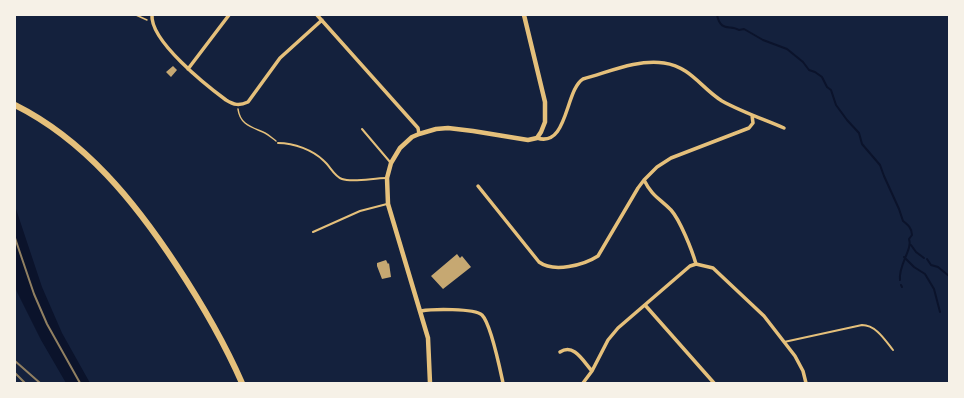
<!DOCTYPE html>
<html>
<head>
<meta charset="utf-8">
<style>
  body { margin:0 }
  #map { position:relative; width:964px; height:398px; overflow:hidden; background:#14213d; font-family:"DM Sans",sans-serif }
  canvas { display:block }
  .frame { position:absolute; inset:0; border:16px solid #f6f1e7; pointer-events:none }
</style>
</head>
<body>
<div id="map">
<canvas width="964" height="398"></canvas>
<div class="frame"></div>
</div>
<script>
const g = document.querySelector('canvas').getContext('2d');
g.lineJoin = 'round';
function fill(path, color) {
  g.fillStyle = color;
  g.fill(path, 'evenodd');
}
function strokePath(path, color, width, dash) {
  g.strokeStyle = color;
  g.lineWidth = width;
  g.lineCap = dash ? 'butt' : 'round';
  g.setLineDash(dash || []);
  g.stroke(path);
}
const water = new Path2D(`
  M15,206L42,287L62,333L90,383H66L41,340L17,292L15,286Z`);
const stream = new Path2D(`
  M717,15C721,33 730,24 739,30L744,29L763,40L787,49L803,62L809,70L815,72L822,77L827,87L831,90L836,105L847,120L859,133L862,144L880,165L884,176L899,209L903,221C908,225 912,228 912,235L909,239C913,249 898,265 900,280
  M911,245L916,252L924,258
  M904,257L914,267L925,274L934,289L940,312
  M927,259L931,265L938,267L949,276
  M901,285L902,287`);
const building = new Path2D(`
  M173,66L177,70L171,77L166,72Z
  M457,254L460,258L462,256L471,267L443,289L431,276Z
  M386,260L388,264L389,263L391,277L382,279L377,266V263Z`);
const path = new Path2D(`
  M136,15L147,20
  M238,109C240,125 252,127 265,133C269,135 272,138 276,141`);
const service = new Path2D(`
  M362,129L390,162
  M278,143C294,143 313,150 324,161C330,166 334,176 342,179C353,183 373,178 386,178
  M313,232L360,211L387,204
  M784,342L862,325C876,325 885,340 893,350`);
const minor = new Path2D(`
  M152,15C150,41 207,86 226,100C234,105 239,106 248,102L280,58L322,20
  M317,15L418,128L419,134
  M188,69L229,15
  M537,138C568,148 565,90 583,79C609,72 637,59 664,63C691,67 701,88 722,101C742,112 763,119 784,128
  M644,180C652,196 659,198 671,210C680,220 692,250 696,264
  M478,186L539,262C554,273 584,265 598,256L638,188L644,180L657,167L671,158L749,128L753,123L752,115
  M696,264L713,268L764,316L795,356L803,371L806,383
  M645,305L714,383
  M421,311C432,309 474,308 482,315C491,324 500,369 503,383
  M560,352C574,343 583,361 592,371
  M583,383L592,371L608,340L618,328L690,266L696,264`);
const tertiary = new Path2D(`
  M430,383L428,338L388,204L387,178L391,163L400,148L412,137L419,134L436,129L448,128L473,131L528,140L537,138L541,132L545,122V102L524,15`);
const primary = new Path2D(`
  M15,105C85,140 135,202 177,266C202,304 224,342 242,383`);
const rail = new Path2D(`
  M15,238L34,294L47,324L80,383
  M15,361L40,383
  M15,373L25,383`);
fill(water, '#0b132b');
strokePath(stream, '#0b132b', 2);
fill(building, '#c6a872');
strokePath(path, '#e5c07b', 1.5);
strokePath(service, '#e5c07b', 2);
strokePath(minor, '#e5c07b', 3.5);
strokePath(tertiary, '#e5c07b', 4.5);
strokePath(primary, '#e5c07b', 6);
strokePath(rail, '#918062', 2);
</script>
</body>
</html>
